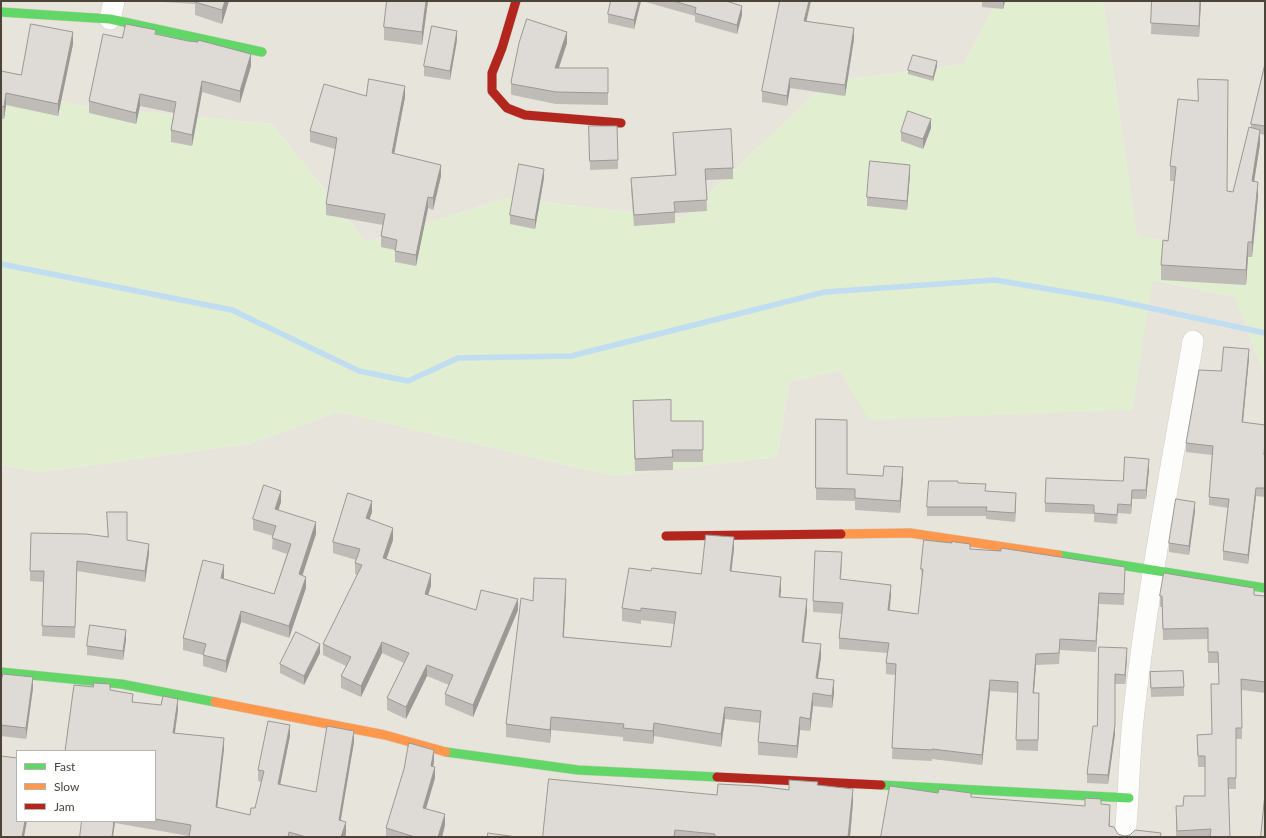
<!DOCTYPE html>
<html>
<head>
<meta charset="utf-8">
<style>
  body { margin:0 }
  #map { position:relative; width:1266px; height:838px; overflow:hidden; background:#f4f2ee; font-family:Lato,sans-serif }
  canvas { display:block }
  .frame { position:absolute; inset:0; border:2px solid #4b4439; pointer-events:none }
  .legend { position:absolute; left:16px; top:750px; width:140px; height:72px; box-sizing:border-box; background:#fff; border:1px solid #b7b4b0; margin:0; padding:5px 7px; list-style:none; font-size:12px; color:#4b4439 }
  .legend li { display:flex; align-items:center; gap:8px; height:20px }
  .legend b { width:20px; border:1px solid #b7b4b0 }
</style>
</head>
<body>
<div id="map">
<canvas width="1266" height="838"></canvas>
<div class="frame"></div>
<ul class="legend">
<li><b style="height:5px;background:#63d668"></b>Fast</li>
<li><b style="height:5px;background:#ff974d"></b>Slow</li>
<li><b style="height:5px;background:#b3261e"></b>Jam</li>
</ul>
</div>
<script>
const g = document.querySelector('canvas').getContext('2d');
g.lineJoin = 'round';
function fill(path, color) {
  g.fillStyle = color;
  g.fill(path, 'evenodd');
}
function strokePath(path, color, width, dash) {
  g.strokeStyle = color;
  g.lineWidth = width;
  g.lineCap = dash ? 'butt' : 'round';
  g.setLineDash(dash || []);
  g.stroke(path);
}
const residential = new Path2D(`
  M1,1H997L964,64L827,82L684,218L507,198L366,242L272,124L81,106L1,83Z
  M1103,1H1265V203L1253,252L1137,237Z
  M1152,280L1235,297L1265,376V837H1V465L41,472L248,444L339,412L614,476L777,457L789,382L839,370L1132,410ZM17,751H155V821H17Z`);
const green = new Path2D(`
  M997,1H1103L1137,236L1253,252L1265,203V376L1235,297L1153,280L1132,410L869,420L839,370L789,382L777,457L614,476L339,412L248,444L41,472L1,465V83L81,106L272,124L366,242L507,198L684,218L827,82L964,64Z`);
const stream = new Path2D(`
  M1,264L232,310L359,371L408,381L458,358L571,356L825,292L995,280L1113,300L1265,333`);
const street = new Path2D(`
  M110,19L114,1
  M1125,837C1129,795 1129,752 1134,711C1148,587 1172,464 1193,341`);
const fast = new Path2D(`
  M1,12L110,19L262,52
  M1058,555L1265,588
  M1,672L121,684L215,702
  M446,752L578,770L717,777
  M881,785L1129,798`);
const slow = new Path2D(`
  M841,534L910,533L1058,555
  M215,702L385,735L446,752`);
const jam = new Path2D(`
  M516,1L502,48L492,73V91L507,108L525,115L621,123
  M666,536L841,534
  M717,777L881,785`);
const wall = new Path2D(`
  M163,1H229L222,24L195,15V4L163,2Z
  M428,1L422,45L384,40V27Z
  M641,1L634,29L608,23V14Z
  M646,1H726L742,15L737,34L695,22V16L646,2Z
  M982,1H1005L1003,9L982,7Z
  M1152,1H1201L1199,37L1151,34Z
  M156,34L251,66L240,103L202,92L192,146L171,142V130L174,113L140,106L136,124L89,113V101L122,38Z
  M854,39L845,96L790,88L787,106L762,102V91Z
  M457,40L450,80L424,76V66Z
  M567,43L559,68H608V105L556,104L512,95L511,94V82Z
  M73,44L58,116L6,105L4,119H1V71L21,75Z
  M1265,64V135L1260,134V144L1254,181L1258,196L1252,257H1248L1246,285L1161,280V265L1168,241L1174,181H1170V166L1178,99L1227,191L1233,192L1251,128V124Z
  M937,66L933,81L908,74V70Z
  M366,96L405,97L394,154L441,176L433,210L428,208L416,266L395,262V250L381,247V236L383,225L326,215V204L335,149L310,142V131Z
  M589,126L618,160V169L590,170Z
  M931,128L923,149L901,141V132Z
  M673,133L733,168V179L706,180L707,211L675,213V223L634,226L631,189V178L675,175L673,145Z
  M910,174L907,210L867,206V197Z
  M544,178L535,229L510,224V215Z
  M1249,358L1243,423L1265,455V497L1256,496L1248,564L1223,560V551L1228,508L1209,505V497L1212,455L1186,452V443L1221,371Z
  M633,401L671,421H703V462H673V470L635,471Z
  M816,419L847,474L903,479L900,513L855,510V501L816,500Z
  M1149,469L1146,499H1132L1131,514L1118,513L1117,524L1094,522V514L1045,512V503L1123,481Z
  M958,483L986,491L1016,501L1015,522L986,519V516H927V507Z
  M281,502L278,510L316,534L302,575L306,588L289,638L241,622L226,673L203,666V655L183,650V638L224,577V579L274,594L287,554L272,549L273,536L253,530V519Z
  M1195,511L1189,555L1169,552V543Z
  M107,512L127,540L149,554L145,582L77,571L75,638L42,636L43,582L30,581L31,533L108,537Z
  M372,512L369,519L393,540L386,559L431,586L428,595L476,610H518L473,717L445,705V694L449,685L427,676L406,719L387,710V698L404,663L382,653L361,697L341,688V676L346,666L323,655V644L358,575L355,574V563L356,560L333,553V542Z
  M734,549L731,571L781,590L780,597L807,612L804,642L821,657L818,678L834,693L832,708L813,706L810,731L800,730L797,758L758,755V742L760,723L725,719L721,747L654,736L653,744L623,741V737L551,730L550,743L506,737V724L533,601L566,592L564,637L671,647L674,624L641,620V624L622,621V608L651,571L701,574Z
  M970,549L1125,567L1124,605L1099,604L1096,652L1060,650L1059,664L1036,665L1034,693L1039,704L1038,751L1016,750L1018,693L990,691L982,765L932,759V761L892,759L895,675L886,674V663L887,653L839,649V638L842,614L813,612V601L842,563L841,579L891,595L890,610L918,614L922,579L921,569Z
  M1254,595L1265,596V693L1242,690V739H1236V789H1228L1230,837H1176V806H1183L1205,796V767H1198L1197,735L1212,734L1219,684L1218,663H1208V639L1163,640L1162,607H1160V596Z
  M126,640L123,660L87,655V646Z
  M1099,647L1127,657L1125,684H1115V734L1108,784L1087,783V774L1097,726Z
  M320,653L304,685L280,673V664Z
  M1150,672L1184,687V696L1151,697Z
  M1,683L33,688L26,739L1,736Z
  M110,690L133,702L178,710L175,733L224,749L217,808L250,815L255,808L261,782L258,781V770L290,736L280,784L316,792L354,742L340,820L346,833L345,837H189V836L115,823L82,821H155V751Z
  M434,762L433,766L435,778L426,808L445,825L442,837H386V828Z
  M818,785L853,802L850,837H543L717,795L789,790Z`);
const shadedWall = new Path2D(`
  M225,1H229L222,24V10Z
  M426,1H428L422,45V32Z
  M639,1H641L634,29V20Z
  M809,1H811L804,32V21Z
  M1003,1H1005L1003,9Z
  M1200,1H1201L1199,37V26Z
  M742,6V15L737,34V25Z
  M854,28V39L845,96V85Z
  M457,31V40L450,80V71Z
  M73,32V44L58,116V104Z
  M567,32V43L555,79V68Z
  M251,54V66L240,103V91Z
  M937,61V66L933,81V77Z
  M790,78V88L787,106V96Z
  M202,81V92L192,146V135Z
  M405,86V97L392,165V153Z
  M6,93V105L4,119V107Z
  M140,94V106L136,124V113Z
  M931,119V128L923,149V139Z
  M1260,130V144L1252,195V181Z
  M441,165V176L433,210V198Z
  M910,165V174L907,210V201Z
  M544,169V178L535,229V220Z
  M1258,182V196L1252,257V242Z
  M428,197V208L416,266V255Z
  M1248,242V257L1246,285V270Z
  M1249,349V358L1242,431V422Z
  M1149,459V469L1146,499V490Z
  M903,467V479L900,513V501Z
  M1256,488V496L1248,564V555Z
  M1132,490V499L1131,514V505Z
  M281,491V502L275,521V509Z
  M1016,493V501L1015,522V513Z
  M372,501V512L366,530V518Z
  M1195,502V511L1189,555V546Z
  M316,522V534L299,586V574Z
  M393,528V540L383,569V558Z
  M734,537V549L730,584V571Z
  M149,544V554L145,582V571Z
  M224,565V577L221,590V578Z
  M431,574V586L425,605V594Z
  M306,577V588L289,638V626Z
  M781,577V590L779,609V597Z
  M566,579V592L563,650V637Z
  M891,585V595L888,621V610Z
  M1099,593V604L1096,652V641Z
  M518,599V610L473,717V705Z
  M807,599V612L802,654V642Z
  M241,611V622L226,673V661Z
  M126,630V640L123,660V651Z
  M382,642V653L361,697V686Z
  M320,644V653L304,685V676Z
  M821,644V657L816,690V678Z
  M1127,648V657L1125,684V675Z
  M1036,654V665L1033,703V693Z
  M427,665V676L406,719V707Z
  M1115,674V734L1108,784V775Z
  M33,677V688L26,739V728Z
  M834,680V693L832,708V696Z
  M990,680V691L982,765V755Z
  M813,693V706L810,731V719Z
  M178,699V710L173,744V733Z
  M725,707V719L721,747V734Z
  M551,717V730L550,743V730Z
  M800,717V730L797,758V746Z
  M654,723V736L653,744V731Z
  M290,725V736L278,795V784Z
  M354,731V742L339,831V820Z
  M224,738V749L216,818V807Z
  M434,750V762L431,777V766Z
  M435,767V778L423,819V808Z
  M853,789V802L850,837H848Z
  M1110,805V817L1109,837V826Z
  M445,814V825L442,837H438Z
  M25,821H27L24,837H22Z
  M114,821H115V823L113,837H112Z
  M346,822V833L345,837H341Z`);
const building = new Path2D(`
  M196,1H225L222,10L195,2Z
  M387,1H426L422,32L384,27Z
  M611,1H639L634,20L608,14Z
  M674,1H726L742,6L737,25L695,13L696,8Z
  M780,1H809L804,21L854,28L845,85L790,78L787,96L762,91Z
  M1152,1H1200L1199,26L1151,23Z
  M527,19L567,32L555,68H608V93L556,92L512,84L511,82L519,43Z
  M31,24L73,32L58,104L6,93L4,107L1,106V71L21,75Z
  M126,24L156,30L155,34L188,41L198,42V40L251,54L240,91L202,81L192,135L171,130L176,102L140,94L136,113L89,101L103,34L122,38Z
  M432,26L457,31L450,71L424,66Z
  M913,55L937,61L933,77L908,70Z
  M1265,64V126L1251,124Z
  M369,79L405,86L392,153L441,165L433,198L428,197L416,255L395,251L397,240L381,236L385,214L326,204L337,138L310,131L324,84L366,96Z
  M1198,79L1228,80L1227,191L1233,192L1249,127L1260,130L1252,181L1258,182L1252,242H1248L1246,270L1161,265L1163,240L1168,241L1176,167L1170,166L1178,99L1198,101Z
  M908,111L931,119L923,139L901,132Z
  M589,126H617L618,160L590,161Z
  M731,129L733,168L705,169L707,200L674,202L675,212L634,215L631,178L676,175L673,133Z
  M870,161L910,165L907,201L867,197Z
  M519,164L544,169L535,220L510,215Z
  M1224,347L1249,349L1242,422L1265,425V441L1264,455H1265V488H1256L1248,555L1223,551L1229,499L1209,497L1213,446L1186,443L1199,370L1221,371Z
  M671,400V421H703V450H672L673,457L635,459L633,401Z
  M816,419L847,420V474L883,476L884,466L903,467L900,501L855,498V489L816,488Z
  M1125,457L1149,459L1146,490H1132L1131,505L1118,504L1117,515L1094,513V505L1045,503L1046,478L1123,481Z
  M929,481H958V483L986,484L985,491L1016,493L1015,513L986,511L987,507H927Z
  M264,485L281,491L275,509L316,522L299,574L306,577L289,626L241,611L226,661L203,655L206,644L183,638L203,560L224,565L221,578L274,594L291,544L272,538L276,526L253,519Z
  M348,493L372,501L366,518L393,528L383,558L431,574L425,594L476,610L481,590L518,599L473,705L445,694L453,675L427,665L406,707L387,698L409,653L382,642L361,686L341,676L351,657L323,644L362,565L355,563L360,549L333,542Z
  M1176,499L1195,502L1189,546L1169,543Z
  M107,512H127V540L149,544L145,571L77,561L75,627L42,626L44,571H30L31,533L86,534L108,537Z
  M706,535L734,537L730,571L781,577L779,597L807,599L802,642L821,644L816,678L834,680L832,696L813,693L810,719L800,717L797,746L758,742L761,711L725,707L721,734L654,723L653,731L623,728L624,724L551,717L550,730L506,724L521,598L533,601L534,578L566,579L563,637L671,647L676,612L641,608V611L622,608L629,568L651,571L652,568L701,574Z
  M924,540L952,543V541L955,542L970,544V549L1001,551V548L1125,567L1124,594L1099,593L1096,641L1060,639L1059,653L1036,654L1033,693H1039L1038,740H1016L1018,682L990,680L982,755L932,749V750L892,748L896,664L886,663L889,643L839,638L843,603L813,601L815,551L842,552L840,579L891,585L888,610L918,614L923,569H921Z
  M1164,573L1254,588V595L1265,596V682L1241,679L1242,728H1236V778H1228L1230,837H1210L1211,829L1177,831L1176,806H1183L1184,796H1205V756H1198L1197,735L1212,734L1211,684H1219L1218,652H1208V628L1163,629L1162,596H1160Z
  M90,625L126,630L123,651L87,646Z
  M296,632L320,644L304,676L280,664Z
  M1099,647L1127,648L1125,675L1115,674V725L1108,775L1087,774L1093,726H1097Z
  M1183,671L1184,687L1151,688L1150,672Z
  M3,674L33,677L26,728L1,725V683Z
  M94,683L110,684V690L133,694L132,702L161,705L163,696L178,699L173,733L224,738L216,807L250,815L251,808H255L264,771L258,770L268,721L290,725L278,784L316,792L327,726L354,731L339,820L346,822L341,837H306L289,832L288,837H189L191,825L155,819V751H65L74,685L93,687Z
  M409,743L434,750L431,766L435,767L423,808L445,814L438,837H415L386,828L404,769Z
  M1,756L17,758V821H25L22,837H1Z
  M549,779L717,795L718,784L758,786L789,790V780L818,782L817,785L853,789L848,837H715V834L675,830L674,837H543Z
  M890,786L938,793L939,789L971,793V797L1085,806V798L1101,799V804L1110,805L1109,826L1114,827L1118,834L1124,836L1130,835L1135,830L1161,833L1160,837H881Z
  M1265,794V837H1261Z
  M82,821H114L112,837H80Z
  M488,833L517,837H488Z`);
fill(residential, '#e7e4dc');
fill(green, '#e1eecf');
strokePath(stream, '#c0ddf1', 5.5);
strokePath(street, '#d2d0cb', 22);
strokePath(fast, '#d3cfc5', 10);
strokePath(slow, '#d3cfc5', 10);
strokePath(jam, '#d3cfc5', 10);
strokePath(street, '#fdfdfc', 21);
strokePath(fast, '#63d668', 9);
strokePath(slow, '#ff974d', 9);
strokePath(jam, '#b3261e', 9);
fill(wall, '#bfbcb8');
fill(shadedWall, '#9b9996');
fill(building, '#dedbd6');
strokePath(building, '#9b9996', 1);
</script>
</body>
</html>
